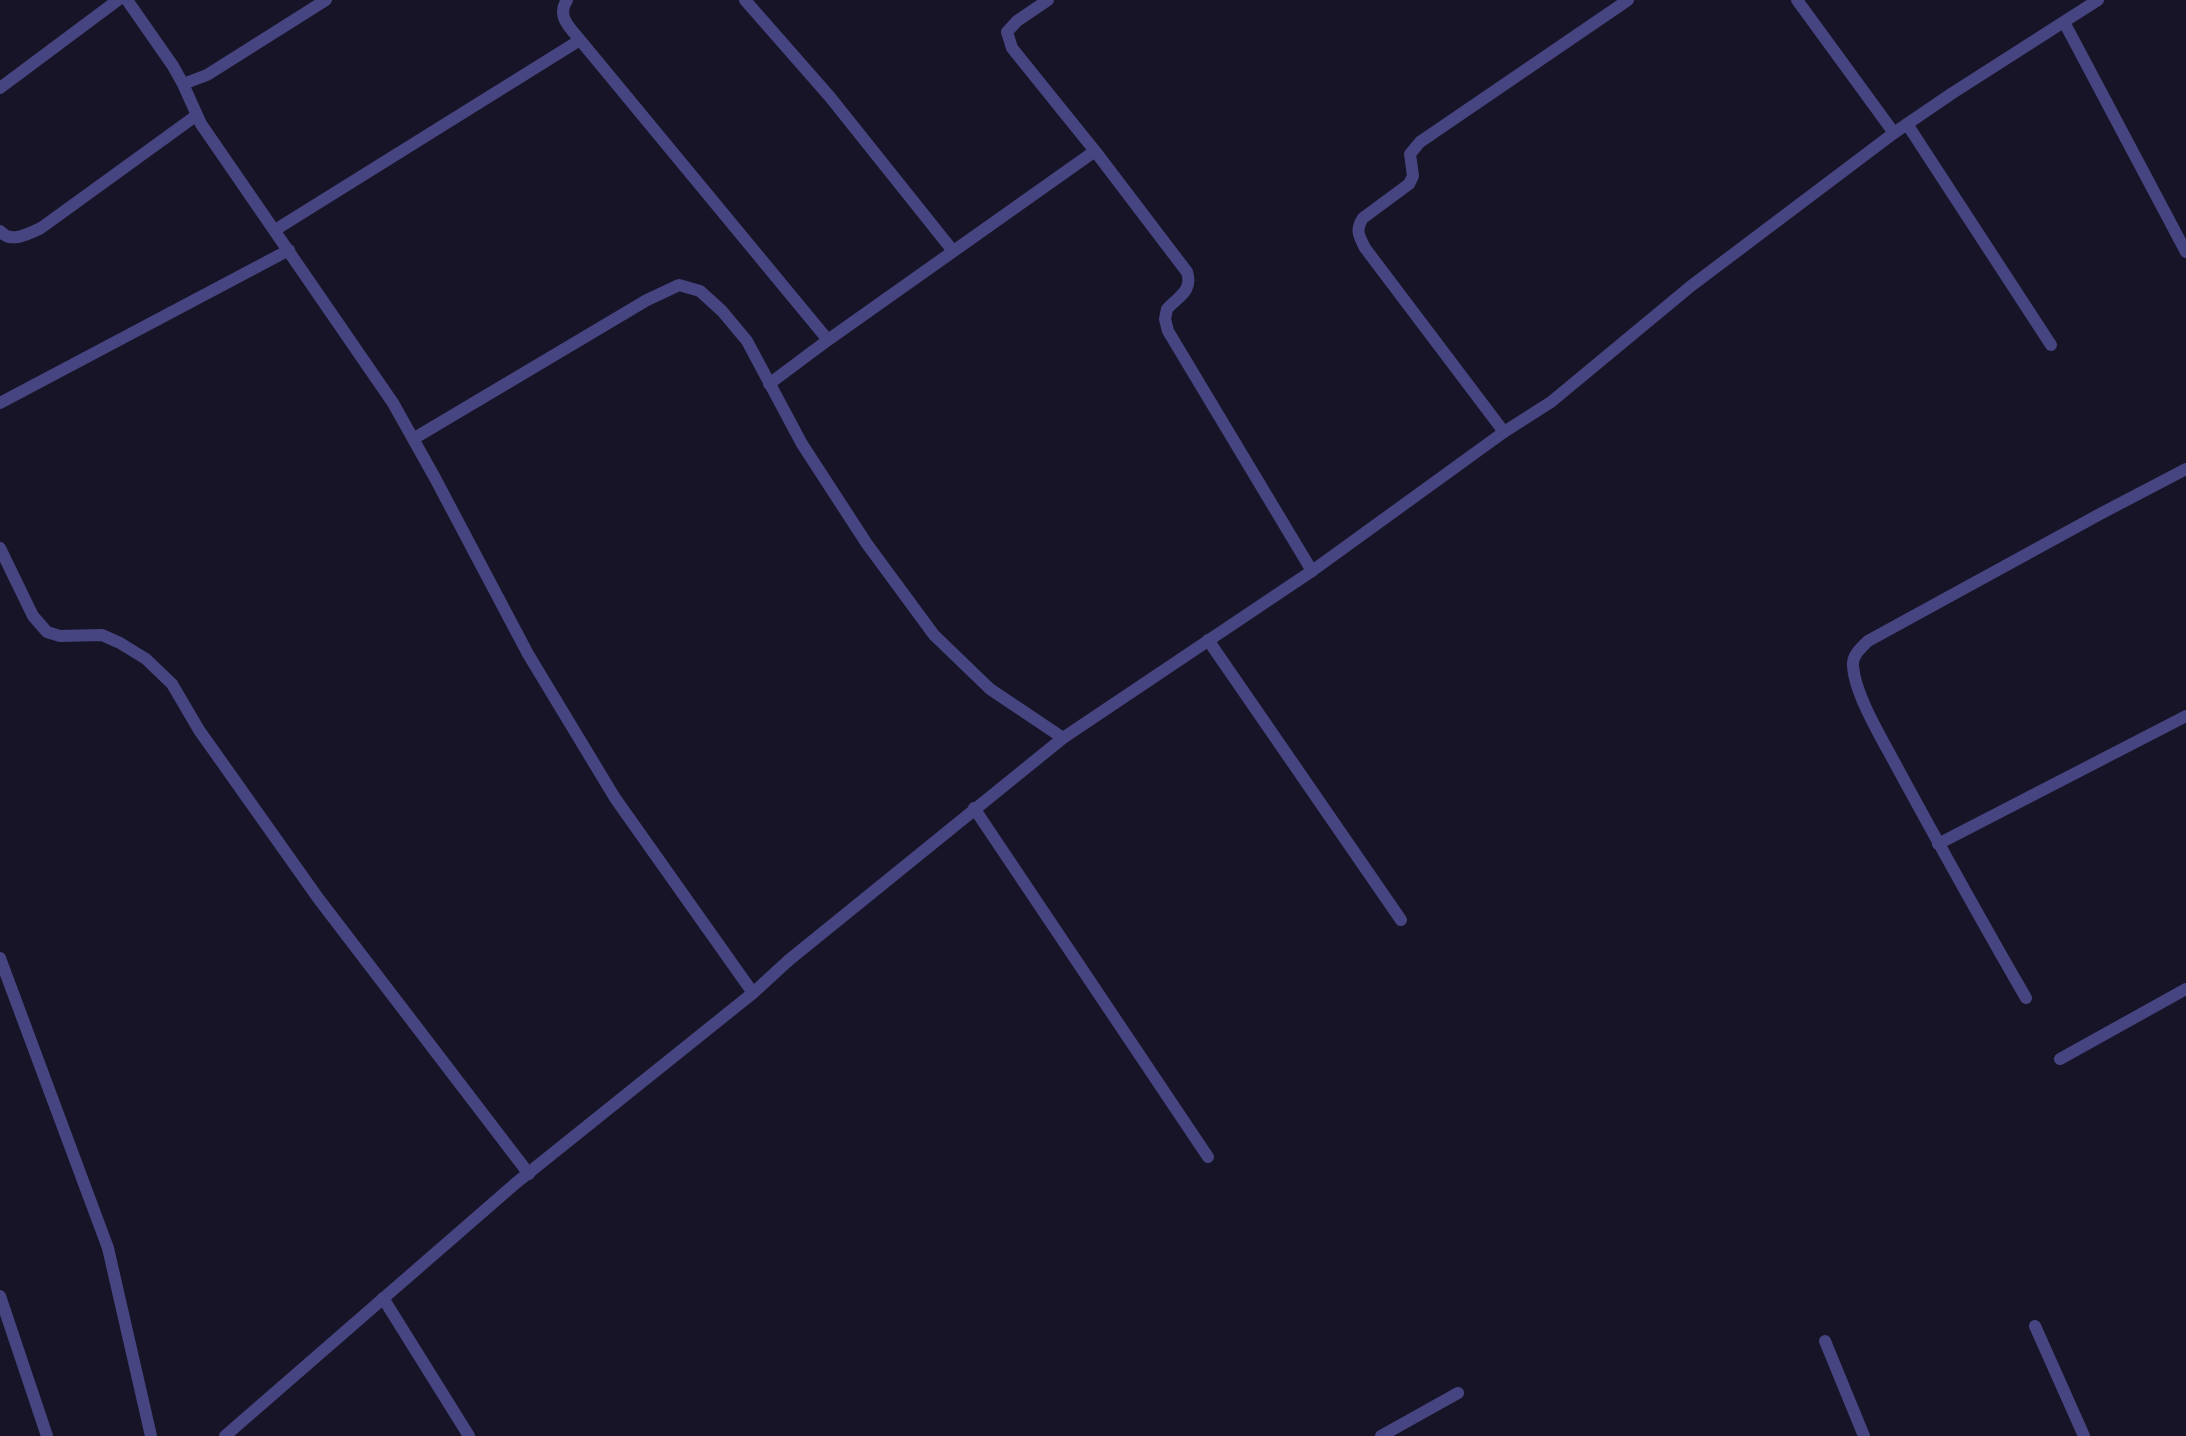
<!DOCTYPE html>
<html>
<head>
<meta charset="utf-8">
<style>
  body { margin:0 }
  canvas { display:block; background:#181428 }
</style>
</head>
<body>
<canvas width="2186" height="1436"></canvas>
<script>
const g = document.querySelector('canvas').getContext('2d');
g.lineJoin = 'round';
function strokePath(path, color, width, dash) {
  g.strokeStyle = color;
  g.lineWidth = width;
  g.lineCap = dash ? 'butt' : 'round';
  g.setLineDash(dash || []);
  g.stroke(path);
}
const service = new Path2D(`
  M1907,124L2051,345
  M1208,640L1401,920
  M974,808L1208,1157`);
const minor = new Path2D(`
  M127,0L173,66L183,84L207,75L326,0
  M567,0C556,16 570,28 580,40
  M745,0L830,97L953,251
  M1048,0L1017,21L1007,32L1012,48L1095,151L1187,272C1193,291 1179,296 1167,309L1165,319L1168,331L1312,571
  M1797,0L1894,133
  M2064,22L2186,252
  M183,84L201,124L393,403L435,478L528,654L615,798L753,993
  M0,88L118,0
  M275,230L580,40L828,340L1095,151
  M0,231C11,244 28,234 41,228L197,115
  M769,384L828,340
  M0,403L289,250
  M1504,432L1365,248C1359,236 1355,230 1363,218L1409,184L1413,176L1410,154L1420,142L1628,0
  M413,439L647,300L679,285L700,291L722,311L747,341L802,444L867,544L934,635L990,689L1063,738
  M0,548L33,616L47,632L60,636L102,635L120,643L146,659L172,684L199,730L318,898L529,1174
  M1938,844L2186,716
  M2026,998C1982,922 1940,846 1898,769C1884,742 1855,696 1853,666C1852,655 1861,648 1868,641L2100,514L2186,469
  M2060,1059L2186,989
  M0,1296L47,1436
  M383,1298L469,1436
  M2035,1326L2084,1436
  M1825,1341L1864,1436
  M1381,1436L1458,1393`);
const tertiary = new Path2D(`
  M0,958L108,1248L151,1436
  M225,1436L516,1183L753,993L789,960L1063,738L1312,571L1504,432L1551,402L1691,286L1894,133L1951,94L2098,0`);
strokePath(service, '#474581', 12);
strokePath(minor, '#474581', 12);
strokePath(tertiary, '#474581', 12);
</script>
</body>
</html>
